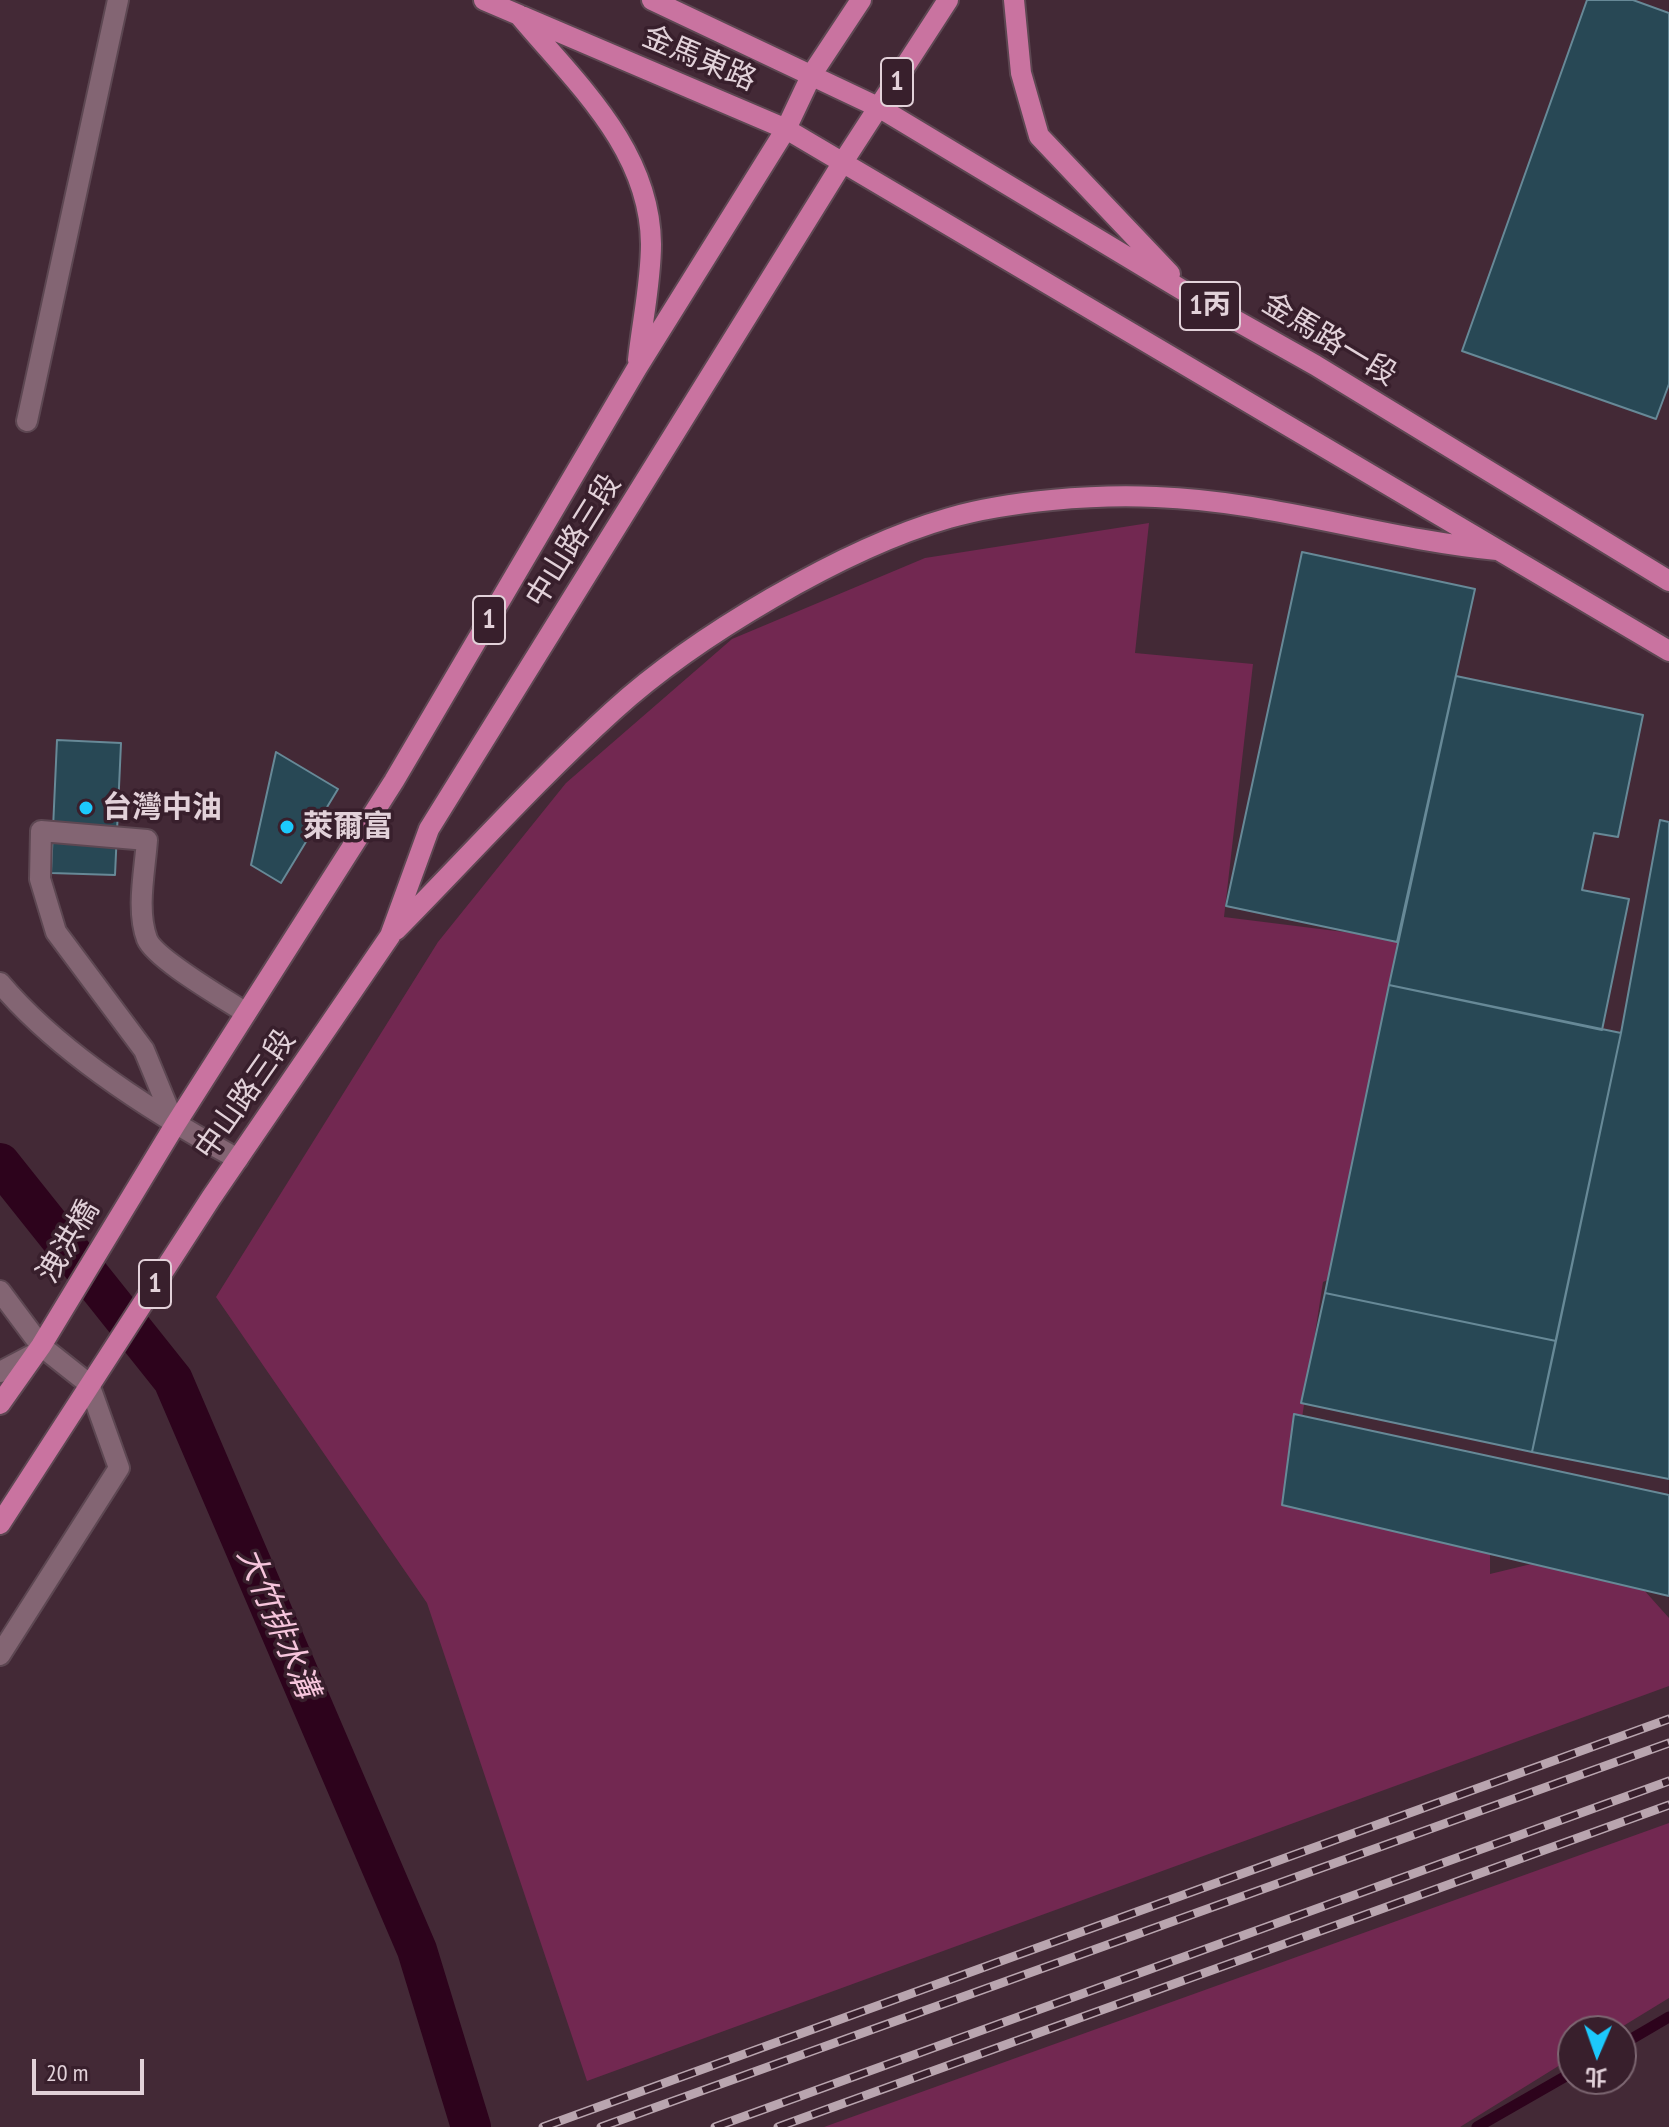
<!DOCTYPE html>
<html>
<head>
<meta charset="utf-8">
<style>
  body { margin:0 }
  #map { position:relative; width:1669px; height:2127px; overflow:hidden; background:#432936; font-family:"PT Sans Narrow","Noto Sans TC",sans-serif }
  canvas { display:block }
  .north { position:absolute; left:1557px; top:2015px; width:80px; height:80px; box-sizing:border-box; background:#381f2c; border:2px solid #7c6671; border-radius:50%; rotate:182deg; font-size:22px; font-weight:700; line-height:32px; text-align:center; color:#e2d1d9 }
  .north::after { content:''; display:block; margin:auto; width:28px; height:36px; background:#1cc9fc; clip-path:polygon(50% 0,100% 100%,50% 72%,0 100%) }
  .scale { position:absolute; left:32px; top:2059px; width:112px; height:36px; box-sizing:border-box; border:4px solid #e2d1d9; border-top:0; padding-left:10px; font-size:24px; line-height:28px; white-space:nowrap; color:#e2d1d9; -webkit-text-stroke:6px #381f2c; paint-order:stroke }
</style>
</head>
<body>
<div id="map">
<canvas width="1669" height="2127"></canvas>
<div class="north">北</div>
<div class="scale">20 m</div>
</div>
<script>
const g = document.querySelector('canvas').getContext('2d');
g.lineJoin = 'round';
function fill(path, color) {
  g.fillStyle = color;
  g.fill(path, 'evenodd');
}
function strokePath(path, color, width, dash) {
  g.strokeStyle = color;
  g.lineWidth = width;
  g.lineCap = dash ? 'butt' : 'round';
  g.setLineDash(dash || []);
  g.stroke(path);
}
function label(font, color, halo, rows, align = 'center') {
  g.font = font + ' "PT Sans Narrow","Noto Sans TC",sans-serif';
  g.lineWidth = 7;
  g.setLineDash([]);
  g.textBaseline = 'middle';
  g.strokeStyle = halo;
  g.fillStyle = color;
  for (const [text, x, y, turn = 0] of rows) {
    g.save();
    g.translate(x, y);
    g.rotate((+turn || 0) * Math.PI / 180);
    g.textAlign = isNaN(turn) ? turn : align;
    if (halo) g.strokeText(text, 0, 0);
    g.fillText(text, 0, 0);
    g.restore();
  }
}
const green = new Path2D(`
  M1149,523L1135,653L1253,664L1224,917L1424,942L1365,1262L1323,1282L1297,1450L1490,1546V1574L1556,1558L1626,1570L1669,1618V1686L587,2081L427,1603L216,1297L438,942L566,783L732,639L925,558Z
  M1669,1823V1998L1615,2031H1573V2057L1460,2127H824Z`);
const stream = new Path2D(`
  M1621,2045L1669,2017
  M1477,2127L1573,2072`);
const canal = new Path2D(`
  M0,1163L173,1380L417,1950L471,2127`);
const building = new Path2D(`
  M1587,0H1633L1669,13V384L1656,419L1462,351Z
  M1302,552L1475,589L1397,942L1226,906Z
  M1456,676L1643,715L1618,837L1594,833L1582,890L1629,899L1602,1030L1389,985Z
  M57,740L121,743L115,875L51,873Z
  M276,752L338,789L281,883L251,865Z
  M1660,820L1669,822V1479L1532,1452L1621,1033Z
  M1389,985L1621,1033L1556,1341L1325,1293Z
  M1325,1293L1556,1341L1532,1452L1301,1403Z
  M1294,1414L1669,1495V1596L1282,1505Z`);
const minor = new Path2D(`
  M27,421L118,0
  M0,983C59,1053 157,1115 238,1159
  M175,1125L144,1050L56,932L40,879L41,831L147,840C145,870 136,910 147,939C155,959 225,999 246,1013
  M0,1291L41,1346L89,1384L119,1468L0,1655
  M0,1372L34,1354`);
const major = new Path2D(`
  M484,0L786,129L1669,651
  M652,0L880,108L1189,294L1315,365L1669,581
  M1014,0L1021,73L1039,136L1170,274
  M519,15C576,83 650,149 651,244C651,282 642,323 638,360
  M396,930C468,857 537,780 613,711C694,637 844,548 949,518C1008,501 1095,494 1156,497C1271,501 1382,539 1497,550
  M0,1404L41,1346L175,1125L394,781L637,368L786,129L812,74L861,0
  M0,1524L211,1198L390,936L429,829L843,162L948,0`);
const rail = new Path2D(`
  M543,2127L1669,1719
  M601,2127L1669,1743
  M715,2127L1669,1781
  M778,2127L1669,1805`);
const markers = [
  [86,808,8,"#1cc9fc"],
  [287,827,8,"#1cc9fc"]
];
const shields = [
  [897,82,32],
  [1210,306,60],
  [489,620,32],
  [155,1284,32]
];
const shieldNames = [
  ["1",897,82],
  ["1丙",1210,306],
  ["1",489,620],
  ["1",155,1284]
];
const streetNames = [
  ["金馬東路",699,59,23],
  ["金馬路一段",1329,340,31],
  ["中山路三段",574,541,-58],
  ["中山路三段",246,1095,-55],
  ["洩洪橋",69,1242,-59]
];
const poiNames = [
  ["台灣中油",102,808],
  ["萊爾富",303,827]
];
const waterNames = [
  ["大竹排水溝",277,1623,67]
];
fill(green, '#722851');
strokePath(stream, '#2d031c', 11);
strokePath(canal, '#2d031c', 40);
fill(building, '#284855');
strokePath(building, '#678997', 2);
strokePath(minor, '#5d4752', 24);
strokePath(major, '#5d4752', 24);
strokePath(minor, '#836573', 20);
strokePath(major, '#c973a0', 20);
strokePath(rail, '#b9a5af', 9);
strokePath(rail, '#381f2c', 6, [18]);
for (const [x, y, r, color] of markers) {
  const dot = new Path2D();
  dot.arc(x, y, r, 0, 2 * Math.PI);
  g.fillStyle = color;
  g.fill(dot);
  strokePath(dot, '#381f2c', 3);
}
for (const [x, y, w] of shields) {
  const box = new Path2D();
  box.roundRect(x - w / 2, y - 24, w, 48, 6);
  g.fillStyle = '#381f2c';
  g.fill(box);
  strokePath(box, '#e2d1d9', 2);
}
label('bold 28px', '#e2d1d9', null, shieldNames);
label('30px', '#e2d1d9', '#381f2c', streetNames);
label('bold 30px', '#e2d1d9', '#381f2c', poiNames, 'left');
label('italic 32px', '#f6c5dc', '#381f2c', waterNames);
</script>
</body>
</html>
